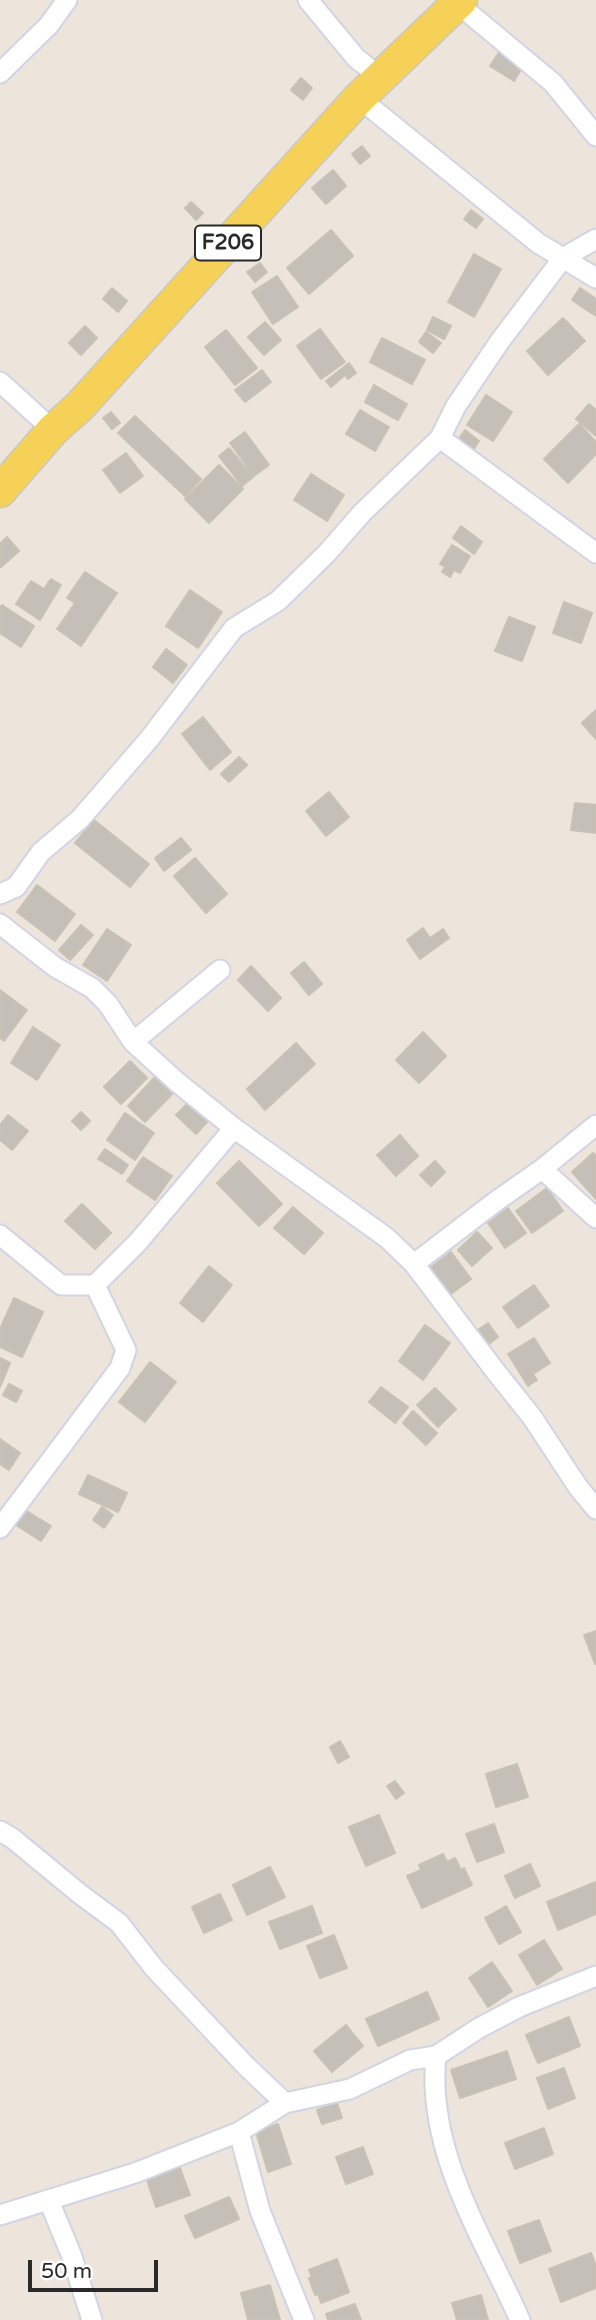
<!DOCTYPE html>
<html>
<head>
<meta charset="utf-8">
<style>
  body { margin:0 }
  #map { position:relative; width:596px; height:2320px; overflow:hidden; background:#ede5dc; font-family:"Varela Round",sans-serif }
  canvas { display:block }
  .scale { position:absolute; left:28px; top:2260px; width:130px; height:32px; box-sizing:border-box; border:4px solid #2a2a2a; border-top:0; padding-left:9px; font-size:21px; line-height:24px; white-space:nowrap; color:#2a2a2a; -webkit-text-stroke:5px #fff; paint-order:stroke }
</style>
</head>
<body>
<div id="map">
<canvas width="596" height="2320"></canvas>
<div class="scale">50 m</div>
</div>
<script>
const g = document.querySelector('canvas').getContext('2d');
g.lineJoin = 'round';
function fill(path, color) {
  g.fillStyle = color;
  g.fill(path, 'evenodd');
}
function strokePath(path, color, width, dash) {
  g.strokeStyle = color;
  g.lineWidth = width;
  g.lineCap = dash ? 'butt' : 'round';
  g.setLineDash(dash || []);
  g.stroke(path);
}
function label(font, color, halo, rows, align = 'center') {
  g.font = font + ' "Varela Round",sans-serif';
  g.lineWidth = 7;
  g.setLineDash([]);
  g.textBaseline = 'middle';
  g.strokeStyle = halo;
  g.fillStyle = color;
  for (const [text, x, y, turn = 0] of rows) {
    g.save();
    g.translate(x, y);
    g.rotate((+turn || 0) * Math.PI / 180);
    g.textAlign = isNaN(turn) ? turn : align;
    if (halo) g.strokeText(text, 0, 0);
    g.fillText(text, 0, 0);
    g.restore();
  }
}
const building = new Path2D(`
  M500,51L523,66L514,81L490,66Z
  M301,78L312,88L303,100L291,90Z
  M362,146L370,156L360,164L352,154Z
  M333,170L346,186L326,204L312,188Z
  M191,202L203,213L196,220L185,208Z
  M471,210L483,219L476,228L464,219Z
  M331,230L353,256L309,294L287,268Z
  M474,254L501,269L474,317L448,302Z
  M260,263L267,272L255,282L247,272Z
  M277,276L298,307L273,324L252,292Z
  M112,288L127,301L118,312L103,299Z
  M580,288L596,299V316L572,300Z
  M433,317L451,326L444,339L427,330Z
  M563,318L585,341L548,375L527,351Z
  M265,322L281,340L264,355L248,337Z
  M85,326L97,338L81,355L69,343Z
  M320,329L345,362L321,379L297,346Z
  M226,330L257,368L235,385L205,347Z
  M426,332L441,343L433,353L419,342Z
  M382,338L425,360L412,384L370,362Z
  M349,363L356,373L348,379L345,375L331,387L326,381Z
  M262,370L271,382L245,402L235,390Z
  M374,385L407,404L398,420L365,402Z
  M486,395L512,412L493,441L467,425Z
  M589,404L596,410V436L576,419Z
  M360,410L389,427L375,451L346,434Z
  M111,412L120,423L112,429L103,418Z
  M135,416L201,479L185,496L118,433Z
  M579,424L596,442V454L568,483L544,459Z
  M465,430L479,441L472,452L457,441Z
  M245,432L269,465L254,476L230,443Z
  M229,448L253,477L242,486L219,456Z
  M126,453L143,476L120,493L103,470Z
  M219,465L243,489L209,523L185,499Z
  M311,474L344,495L327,521L294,500Z
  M461,526L482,542L474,554L453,538Z
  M7,537L19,551L1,567L0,544Z
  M452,545L470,556L460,573L454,570L450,577L442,572L445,567L440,564Z
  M85,572L117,593L81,646L57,629L75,603L67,598Z
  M51,579L61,585L40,620L16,604L31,581L44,589Z
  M190,590L222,612L198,648L166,626Z
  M564,602L592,613L581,643L553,633Z
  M2,605L34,626L21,647L0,633V608Z
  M509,617L535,627L522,661L495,651Z
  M166,649L187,665L173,683L153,667Z
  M596,710V739L582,723Z
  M203,717L231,752L210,770L182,734Z
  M239,757L247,765L229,782L221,774Z
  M329,792L349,817L326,836L306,811Z
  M575,803L596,805V833L571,830Z
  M94,820L149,864L130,887L75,843Z
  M181,838L191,850L164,871L155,858Z
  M195,858L227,894L206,913L174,876Z
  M37,885L75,914L55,941L17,912Z
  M81,925L93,935L70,960L59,950Z
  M423,928L430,938L443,929L449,938L420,959L407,940Z
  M107,929L131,945L107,981L83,965Z
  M304,962L322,984L309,995L291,973Z
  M251,966L281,998L268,1011L238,980Z
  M0,990L27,1010L4,1041L0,1038Z
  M33,1027L60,1045L37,1080L11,1063Z
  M423,1032L446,1056L419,1083L396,1060Z
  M296,1043L315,1064L265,1110L247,1089Z
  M130,1061L147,1078L121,1104L104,1087Z
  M155,1077L172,1094L145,1122L128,1106Z
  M187,1104L207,1122L196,1134L176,1115Z
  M81,1112L90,1121L81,1130L72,1121Z
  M125,1113L154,1133L135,1160L107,1140Z
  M8,1115L28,1131L12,1150L0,1140V1125Z
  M400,1135L418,1156L396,1176L377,1155Z
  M105,1149L128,1165L122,1174L98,1159Z
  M593,1153L596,1156V1199L572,1172Z
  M143,1157L172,1176L155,1200L127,1181Z
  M239,1161L282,1204L259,1226L217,1183Z
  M435,1161L445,1172L431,1186L420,1175Z
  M547,1188L563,1211L532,1233L516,1211Z
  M82,1204L111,1233L95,1249L65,1221Z
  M293,1207L323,1233L304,1254L274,1228Z
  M508,1208L526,1233L505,1248L488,1223Z
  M477,1232L492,1248L472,1266L458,1250Z
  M451,1252L471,1279L447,1297L427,1270Z
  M209,1266L232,1285L203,1322L180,1303Z
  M534,1285L549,1306L518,1328L503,1307Z
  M14,1298L43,1312L22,1357L0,1347V1329Z
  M488,1323L498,1337L489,1344L478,1330Z
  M425,1325L450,1343L423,1380L399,1361Z
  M534,1338L550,1363L533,1374L537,1380L528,1386L508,1354Z
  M0,1358L10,1363L0,1387Z
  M150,1362L176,1382L145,1422L119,1402Z
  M9,1384L22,1391L16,1402L3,1395Z
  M381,1387L408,1407L395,1423L369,1402Z
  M435,1388L456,1409L438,1427L417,1405Z
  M413,1411L437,1433L426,1445L403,1423Z
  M0,1439L20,1453L9,1470L0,1464Z
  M88,1475L127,1493L118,1512L79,1494Z
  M102,1507L113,1515L104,1528L93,1520Z
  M25,1510L51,1526L41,1541L16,1525Z
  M596,1631V1664H595L584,1635Z
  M340,1741L349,1757L338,1763L330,1747Z
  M517,1764L528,1797L496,1807L486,1774Z
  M395,1781L404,1793L396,1799L387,1786Z
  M379,1815L395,1853L366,1866L349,1827Z
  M494,1824L504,1852L477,1862L466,1834Z
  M443,1854L447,1862L455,1858L461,1870L464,1868L472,1885L422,1908L407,1876L421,1870L419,1865Z
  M530,1864L540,1886L515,1898L505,1876Z
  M270,1867L285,1897L247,1915L233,1885Z
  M596,1882V1914L558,1930L547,1902Z
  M220,1894L232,1920L204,1933L192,1907Z
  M312,1906L322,1933L280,1949L269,1922Z
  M506,1906L521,1932L499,1944L485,1918Z
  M334,1935L347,1968L320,1978L307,1946Z
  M544,1940L562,1969L537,1985L519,1955Z
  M492,1962L512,1991L488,2007L469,1978Z
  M427,1992L439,2019L378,2046L366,2019Z
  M569,2017L580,2046L538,2063L526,2035Z
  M346,2025L363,2046L332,2072L314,2051Z
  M507,2051L516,2079L460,2098L451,2070Z
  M564,2068L575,2098L548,2109L537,2078Z
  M337,2103L342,2118L322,2124L317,2110Z
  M278,2124L291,2164L268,2172L256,2132Z
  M544,2128L553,2154L515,2169L505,2143Z
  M363,2147L373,2174L346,2184L336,2157Z
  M180,2168L190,2195L156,2207L147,2180Z
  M229,2197L239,2219L195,2238L185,2216Z
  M539,2220L551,2251L520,2263L508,2231Z
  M591,2253L596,2266V2288L561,2302L549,2269Z
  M337,2259L349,2292L321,2303L318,2294L315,2295L309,2278L312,2277L309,2270Z
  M270,2285L280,2320H248L241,2293Z
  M481,2295L488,2320H457L452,2303Z
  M355,2304L361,2320H328L326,2314Z`);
const street = new Path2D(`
  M308,0L356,58L380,77
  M458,4L553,83L596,136
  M0,73L49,25L67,0
  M359,98L538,243L596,278
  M0,382L53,430
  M440,438L596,553
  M0,894L16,887L41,852L80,819L150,738L234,628L278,601L327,553L362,513L440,438L456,406L500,341L563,258L596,239
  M0,924L55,967L92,988L108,1004L133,1042L177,1082L234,1128L387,1238L414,1264L496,1372L532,1417L578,1487L596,1509
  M133,1042L220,970
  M542,1169L596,1218
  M0,1235L61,1285H95L138,1242L234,1128
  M414,1264L495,1202L542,1169L596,1125
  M0,1528L120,1368L126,1350L95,1285
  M0,1831L12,1838L80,1894L119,1923L154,1968L246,2066L285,2103
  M436,2056C426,2151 483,2237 520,2320
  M239,2132L260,2211L304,2320
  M49,2201L71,2254L92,2320
  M0,2215L135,2173L239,2132L285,2103L350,2089L410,2060L436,2056L479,2028L519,2007L596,1976`);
const primary = new Path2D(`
  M0,491L53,430L79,407L359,98L461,0`);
const shields = [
  [228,243,66]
];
const shieldNames = [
  ["F206",228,243]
];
fill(building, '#c4c0b7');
strokePath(building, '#c8c2b5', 2);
strokePath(street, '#d1d4e4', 23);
strokePath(primary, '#c8c8c8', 35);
strokePath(street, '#fff', 19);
strokePath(primary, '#f6d158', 32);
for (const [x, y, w] of shields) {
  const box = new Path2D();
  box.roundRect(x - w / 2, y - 17.5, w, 35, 5);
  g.fillStyle = '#fff';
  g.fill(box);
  strokePath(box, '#2a2a2a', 2);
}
label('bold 21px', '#2a2a2a', null, shieldNames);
</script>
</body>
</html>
